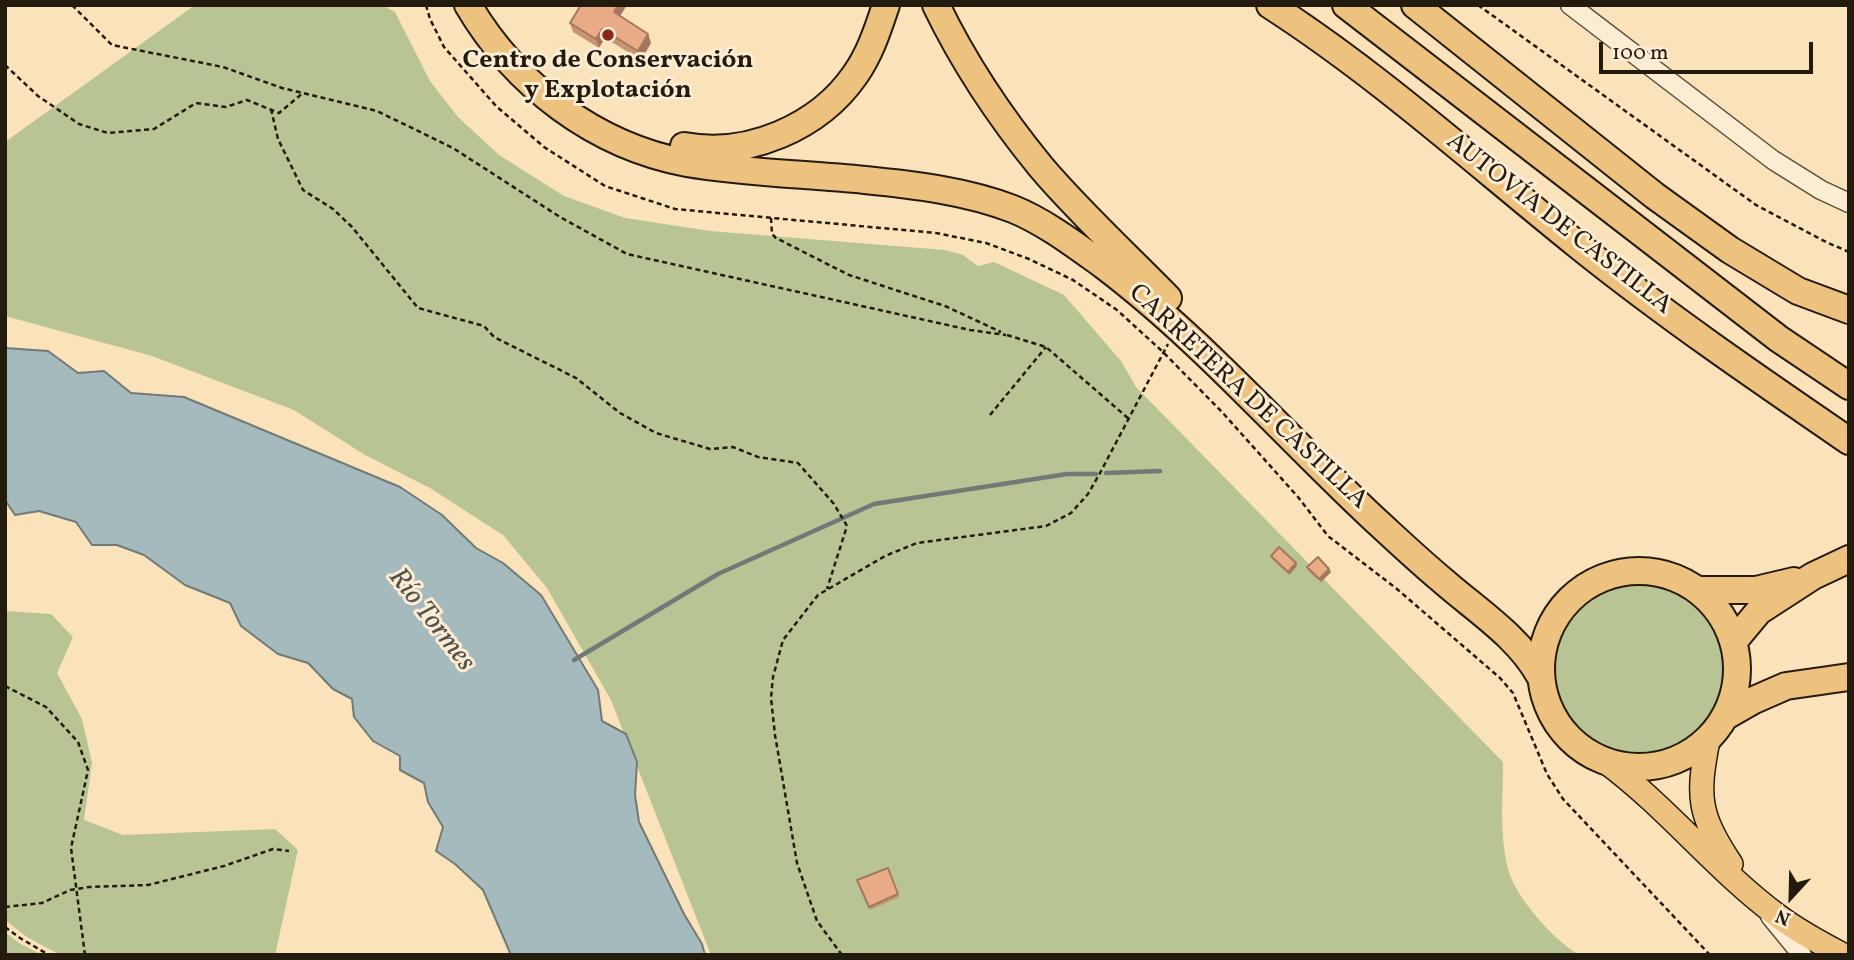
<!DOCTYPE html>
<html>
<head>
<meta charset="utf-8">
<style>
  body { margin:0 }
  #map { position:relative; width:1854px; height:960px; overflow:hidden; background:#fae2bb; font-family:Vollkorn,serif }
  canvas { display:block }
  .frame { position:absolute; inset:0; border:7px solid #241b0f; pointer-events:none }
  .north { position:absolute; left:1756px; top:862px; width:70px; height:70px; -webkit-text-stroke:5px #fcecd3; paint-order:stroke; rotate:202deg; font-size:19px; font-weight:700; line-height:28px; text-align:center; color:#241b0f }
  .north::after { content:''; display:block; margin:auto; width:24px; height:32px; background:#241b0f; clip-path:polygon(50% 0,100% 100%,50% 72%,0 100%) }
  .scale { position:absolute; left:1599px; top:42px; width:214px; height:32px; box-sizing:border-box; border:4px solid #241b0f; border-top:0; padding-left:9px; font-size:21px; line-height:24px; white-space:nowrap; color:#241b0f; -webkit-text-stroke:5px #fcecd3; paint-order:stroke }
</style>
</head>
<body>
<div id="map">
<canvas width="1854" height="960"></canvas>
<div class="frame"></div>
<div class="north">N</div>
<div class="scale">100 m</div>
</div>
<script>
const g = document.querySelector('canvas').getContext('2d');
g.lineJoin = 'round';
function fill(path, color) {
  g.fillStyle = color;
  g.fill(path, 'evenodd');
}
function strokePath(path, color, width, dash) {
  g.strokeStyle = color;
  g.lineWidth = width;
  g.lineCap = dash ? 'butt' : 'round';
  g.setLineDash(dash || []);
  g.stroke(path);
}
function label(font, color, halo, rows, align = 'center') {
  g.font = font + ' Vollkorn,serif';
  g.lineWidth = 6;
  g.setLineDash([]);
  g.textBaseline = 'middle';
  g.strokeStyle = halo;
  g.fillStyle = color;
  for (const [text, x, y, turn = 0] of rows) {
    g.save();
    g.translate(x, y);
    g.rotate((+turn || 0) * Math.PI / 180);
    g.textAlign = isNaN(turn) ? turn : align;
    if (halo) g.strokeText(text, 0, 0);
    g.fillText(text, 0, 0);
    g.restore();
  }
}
const green = new Path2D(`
  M195,5H382L395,12L430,81L458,117L499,155L564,196L625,218L710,231L945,250L963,255L978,266L994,262L1064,295L1121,361L1136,387L1503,762C1503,798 1499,838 1509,872C1517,899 1555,941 1579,955H711L611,700L547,588L503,535L430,488L365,455L294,410L152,356L5,316V142Z
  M1551 669a89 89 0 1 1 178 0a89 89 0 1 1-178 0Z
  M5,611L51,614L73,637L57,673L82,719L92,763L84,820L123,835L275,829L298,850L275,955H60L27,937L5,920Z
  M5,932L19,943L42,955H5Z`);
const water = new Path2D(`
  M5,348L48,351L78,373L104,371L131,393L184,397L400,487L442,515L476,548L503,563L541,595L598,690L602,721L626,734L637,762L635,795L639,822L684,914L702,944L705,955H511L483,890L455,864L436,851L443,827L428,802L424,783L400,770V756L373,741L354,717L352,699L333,689L308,663L278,654L241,626L230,603L185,585L144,555L117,545H92L76,522L39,511L15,515L5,500Z`);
const stream = new Path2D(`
  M1106,473L1160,471
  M574,660L718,574L874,504L1067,474H1096`);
const path = new Path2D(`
  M72,5L112,45L223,67L282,88L377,111L453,148L560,217L627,254L970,330L1006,335
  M426,5L430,19L444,47L496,106L544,147L605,186L675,209L936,233L986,243L1029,259L1073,280L1117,310L1163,352L1222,412L1298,497L1328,536L1397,589L1500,678L1513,693L1547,774L1563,799L1710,955
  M1478,5L1756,205L1826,242L1849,252
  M5,65L38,96L79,124L108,133L154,129L196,103L226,107L247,100L279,113L303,93
  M271,109L278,139L303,190L333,209L352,227L418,308L484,326L494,337L576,378L620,413L656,433L710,449L733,447L758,457L798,463L834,504L847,526L827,589
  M771,218L772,234L776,238L849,275L945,306L1001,332
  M1007,335L1046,347L1129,419
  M990,415L1046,347
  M5,686L46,707L78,742L88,770L71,848L85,955
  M5,907L42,903L70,890L89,887L148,885L224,866L273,849L289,851
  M5,927L20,938L49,955
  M842,955L817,921L797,863L775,735L771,698L773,677L783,640L818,595L885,556L917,543L1046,526L1071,513L1088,494L1100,473L1168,344`);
const minor = new Path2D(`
  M1570,5L1773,160L1821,190L1849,203
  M1770,916L1802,955`);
const major = new Path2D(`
  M1708,740C1697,797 1698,814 1731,864
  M1606,762C1668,808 1716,870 1778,916C1798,931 1820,943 1843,955`);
const highway = new Path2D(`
  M468,5C515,85 595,146 687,163C745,173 806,174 865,180C915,185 966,191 1013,209C1045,222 1075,245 1103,265C1202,340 1283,434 1373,518C1396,539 1418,560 1442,580C1476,610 1518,636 1540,676
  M936,5C964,63 1000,117 1041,167C1079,212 1126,255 1168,298
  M1270,5C1380,76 1477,164 1579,246C1665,315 1757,378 1849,441
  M1346,5L1779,339L1849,386
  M1415,5L1655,196L1730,250L1798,291L1849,310
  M684,146C748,158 819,127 855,75C870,54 878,29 886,5
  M1541 669a98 98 0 1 1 196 0a98 98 0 1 1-196 0Z
  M1698,590H1756L1794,581
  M1734,641L1759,611L1813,576L1849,559
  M1726,716L1754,700L1786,686L1849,677`);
const wall = new Path2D(`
  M620,16L648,34L651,43L641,60L605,38L599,48L573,32L570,23Z
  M1271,556L1296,563L1297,566L1289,575L1272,559Z
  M1307,567L1329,569L1331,572L1321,582L1308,571Z
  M888,868L899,897L870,910L857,880Z`);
const shadedWall = new Path2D(`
  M618,5H627L617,21L614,12Z
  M602,29L605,38L599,48L596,39Z
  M648,34L651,43L641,60L638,51Z
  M1296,563L1297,566L1289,575L1288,572Z
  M1329,569L1331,572L1321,582L1319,579Z`);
const building = new Path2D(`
  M581,5H618L614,12L648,34L638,51L602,29L596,39L570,23Z
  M1279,547L1296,563L1288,572L1271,556Z
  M1318,557L1329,569L1319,579L1307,567Z
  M888,868L898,894L869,907L857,880Z`);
const markers = [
  [608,35,7,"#8f2418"]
];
const poiNames = [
  ["Centro de Conservación",608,62],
  ["y Explotación",608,92]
];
const streetNames = [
  ["AUTOVÍA DE CASTILLA",1558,225,38],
  ["CARRETERA DE CASTILLA",1247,398,43]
];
const waterNames = [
  ["Río Tormes",430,621,52]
];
fill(green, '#b9c494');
fill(water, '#a4babc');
strokePath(water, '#717a77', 2);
strokePath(stream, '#717a77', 4.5);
strokePath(minor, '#5a4d3a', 21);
strokePath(major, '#241b0f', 26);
strokePath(highway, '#241b0f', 30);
strokePath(path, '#241b0f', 2.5, [5, 3.5]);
strokePath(minor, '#fcecd3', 18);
strokePath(major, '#edc17e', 23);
strokePath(highway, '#edc17e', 26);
fill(wall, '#c99473');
fill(shadedWall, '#a4785e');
fill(building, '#eaac86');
strokePath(building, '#a4785e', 2);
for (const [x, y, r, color] of markers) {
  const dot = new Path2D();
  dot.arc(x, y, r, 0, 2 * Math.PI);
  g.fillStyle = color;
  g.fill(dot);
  strokePath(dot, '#fcecd3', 2.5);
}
label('bold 26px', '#241b0f', '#fcecd3', poiNames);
label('26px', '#241b0f', '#fcecd3', streetNames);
label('italic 28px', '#51534c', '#fcecd3', waterNames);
</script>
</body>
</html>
